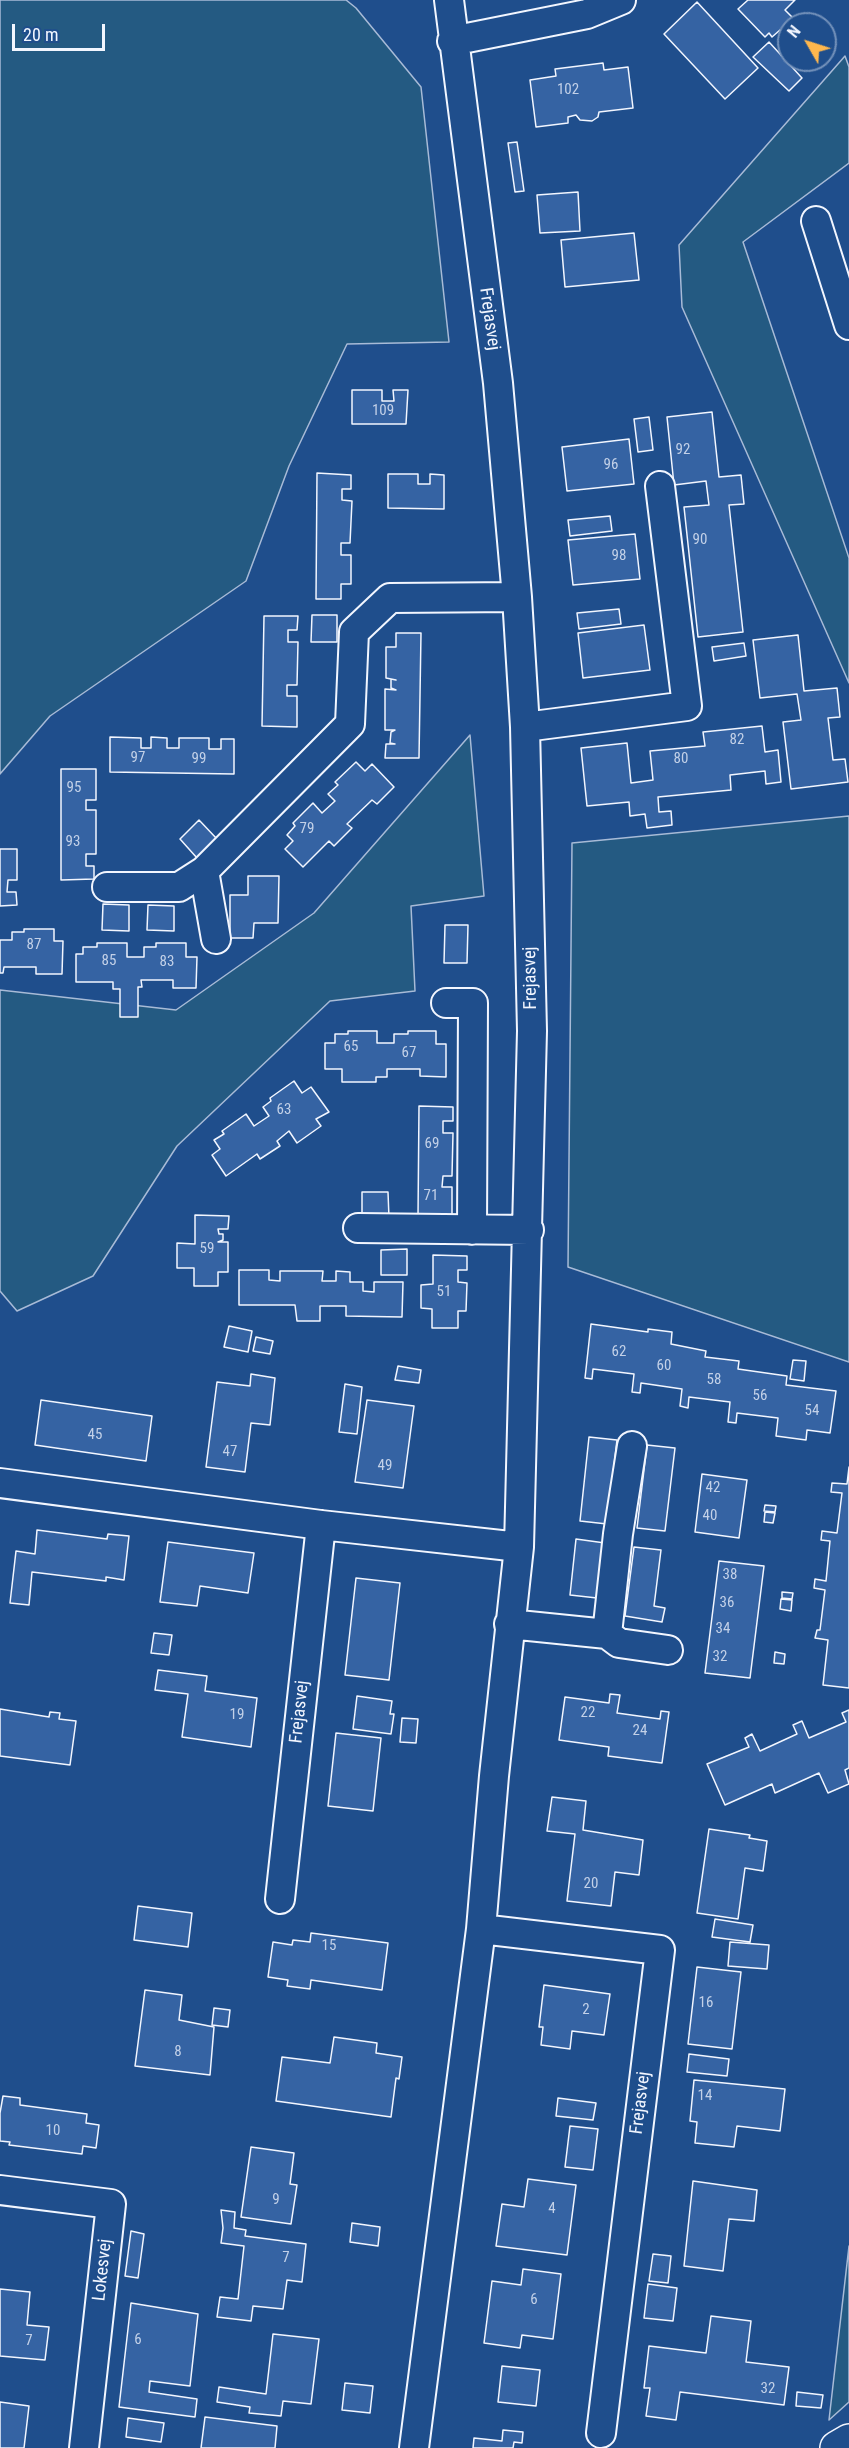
<!DOCTYPE html>
<html>
<head>
<meta charset="utf-8">
<style>
  body { margin:0 }
  #map { position:relative; width:849px; height:2448px; overflow:hidden; background:#1f4e8c; font-family:"Roboto Condensed",sans-serif }
  canvas { display:block }
  .north { position:absolute; left:777px; top:12px; width:60px; height:60px; box-sizing:border-box; background:#1f4e8c; border:2px solid #7391ba; border-radius:50%; rotate:309deg; font-size:16px; font-weight:700; line-height:24px; text-align:center; color:#f2f6ff }
  .north::after { content:''; display:block; margin:auto; width:21px; height:27px; background:#ffb74d; clip-path:polygon(50% 0,100% 100%,50% 72%,0 100%) }
  .scale { position:absolute; left:12px; top:24px; width:93px; height:27px; box-sizing:border-box; border:3px solid #f2f6ff; border-top:0; padding-left:8px; font-size:18px; line-height:21px; white-space:nowrap; color:#f2f6ff; -webkit-text-stroke:4px #1f4e8c; paint-order:stroke }
</style>
</head>
<body>
<div id="map">
<canvas width="849" height="2448"></canvas>
<div class="north">N</div>
<div class="scale">20 m</div>
</div>
<script>
const g = document.querySelector('canvas').getContext('2d');
g.lineJoin = 'round';
function fill(path, color) {
  g.fillStyle = color;
  g.fill(path, 'evenodd');
}
function strokePath(path, color, width, dash) {
  g.strokeStyle = color;
  g.lineWidth = width;
  g.lineCap = dash ? 'butt' : 'round';
  g.setLineDash(dash || []);
  g.stroke(path);
}
function label(font, color, halo, rows, align = 'center') {
  g.font = font + ' "Roboto Condensed",sans-serif';
  g.lineWidth = 4.5;
  g.setLineDash([]);
  g.textBaseline = 'middle';
  g.strokeStyle = halo;
  g.fillStyle = color;
  for (const [text, x, y, turn = 0] of rows) {
    g.save();
    g.translate(x, y);
    g.rotate((+turn || 0) * Math.PI / 180);
    g.textAlign = isNaN(turn) ? turn : align;
    if (halo) g.strokeText(text, 0, 0);
    g.fillText(text, 0, 0);
    g.restore();
  }
}
const green = new Path2D(`
  M0,0H346L356,8L421,87L449,342L347,344L289,466L246,581L50,716L0,774Z
  M845,56L849,67V163L743,242L849,558V683L682,307L679,245Z
  M470,735L484,896L411,906L415,991L330,1001L177,1146L93,1276L17,1311L0,1291V990L176,1010L314,913Z
  M849,816V1362L568,1267L572,843Z
  M849,2246V2402L829,2420Z`);
const building = new Path2D(`
  M748,0H795L785,10L795,20L782,32L780,30L772,37L769,33L765,37L738,9Z
  M697,2L758,68L725,99L664,34Z
  M769,42L802,78L789,91L753,57Z
  M603,63L604,70L628,67L633,108L599,112L598,117L592,121L580,120L576,115L568,117V123L536,127L530,80L556,76L555,69Z
  M517,142L524,191L515,192L508,143Z
  M578,192L580,231L540,233L537,195Z
  M634,233L639,280L565,287L561,240Z
  M352,390H382V401H394L393,390H408L406,424H352Z
  M712,412L719,477L741,475L744,504L729,505L743,632L698,637L684,507L709,505L706,481L674,485L667,417Z
  M649,417L653,450L638,452L634,419Z
  M629,439L634,484L567,491L562,447Z
  M317,473L351,475V489H342V500L352,501L350,543H341V555H351V584H341V599H316Z
  M388,474H418V484H430V474L444,475V509L388,508Z
  M610,516L612,531L570,536L568,520Z
  M635,534L640,579L573,585L568,540Z
  M619,609L621,624L579,629L577,613Z
  M312,615H337V642H311Z
  M264,616H298L297,630H288V642H298L297,685H287V696H297V727L262,726Z
  M644,625L650,670L583,678L578,633Z
  M396,633H421L419,758H385L386,744H395L390,743L391,732L395,730H385V689L396,690L391,688V679L396,680L386,678V647H396Z
  M798,635L804,691L837,688L840,717L828,718L833,760L845,759L848,782L791,789L783,722L801,720L797,694L760,698L753,640Z
  M744,643L746,656L714,661L712,647Z
  M762,726L765,752L778,750L781,782L766,784L765,771L730,775L731,790L658,797L659,812L671,811L672,825L647,828L645,814L630,816L629,802L587,806L581,748L627,743L631,783L653,780L650,751L705,746L703,732Z
  M110,737L141,738V748H151V737L167,738V748H179V738H209V749H221V739H234V774L110,772Z
  M356,762L365,771L372,764L394,787L377,804L372,800L347,824L352,828L334,846L329,841L303,867L285,849L293,841L287,835L295,826L293,823L313,803L322,813L335,801L328,794L338,785L335,782Z
  M61,769H96V800H86V810H96V854H86V866H94V879L61,880Z
  M199,820L217,839L197,858L180,839Z
  M0,849H17V880H8L7,892H16L17,905L0,906Z
  M248,876H279L278,923H254L253,938H230V895H248Z
  M103,904L129,905V931L102,930Z
  M148,905L174,906V931L147,930Z
  M445,925H468L467,963H444Z
  M24,929H54V941H63L62,974H36V967H4L3,973H0V940H12V932H24Z
  M97,943H127V957H144V947H156V943H186V957H197L196,988H173V980H141L142,987H138V1017H120V989H113V982H76V954H83V947H97Z
  M348,1031H377V1043H394V1034H408V1031H436V1044H446V1077L420,1076V1069H387V1077H376V1082H342V1069H325V1043H335V1034H348Z
  M294,1081L302,1093L311,1087L329,1112L316,1119L321,1126L297,1143L289,1131L277,1141L280,1146L260,1159L257,1154L226,1176L212,1155L220,1149L214,1140L224,1134L222,1131L246,1114L254,1126L269,1116L263,1107L271,1101L270,1098Z
  M419,1106L453,1107V1121H443V1133H453L452,1176H443L442,1187H452V1218L418,1217Z
  M362,1192H388L389,1218L362,1217Z
  M195,1215L229,1216L228,1229H218L219,1234H223V1240L218,1242H228V1272H218V1286H194V1268H177V1243L195,1244Z
  M407,1249V1275H381V1250Z
  M433,1255L467,1256V1270H458V1282L467,1283L466,1311H458V1328H432V1309L421,1308V1285L433,1284Z
  M239,1270H269V1280L280,1281V1271H323L322,1281H336V1271L350,1272V1282H363V1291L374,1292V1282H403L402,1317L346,1316V1306H320V1321H297L295,1305H239Z
  M591,1324L648,1332V1329L672,1332L671,1344L706,1351L705,1357L739,1361L738,1369L787,1376L786,1385L836,1391L830,1433L807,1430L806,1440L776,1436L778,1418L737,1413L736,1423L728,1422L730,1402L689,1397L688,1408L680,1406L682,1389L641,1383L640,1393L632,1392L634,1374L593,1369L592,1379L585,1378Z
  M229,1326L252,1331L248,1352L224,1347Z
  M256,1337L273,1341L270,1354L253,1351Z
  M793,1360L806,1361L804,1381L790,1379Z
  M398,1366L421,1370L419,1383L395,1380Z
  M251,1374L275,1378L270,1425L251,1423L245,1472L206,1467L217,1382L250,1386Z
  M345,1384L362,1387L357,1434L339,1432Z
  M41,1400L152,1416L146,1461L35,1445Z
  M367,1400L414,1406L403,1488L355,1482Z
  M589,1437L617,1440L607,1524L580,1521Z
  M647,1445L675,1448L665,1531L637,1528Z
  M849,1467V1688L823,1685L828,1640L815,1638L817,1630H820L825,1590L814,1588L815,1579L826,1581L830,1541L821,1540L822,1531L837,1533L842,1493L831,1492L832,1483L847,1484Z
  M702,1474L747,1480L739,1538L695,1532Z
  M765,1505L776,1506L775,1512L764,1511Z
  M765,1512L775,1513L773,1523L764,1522Z
  M37,1530L107,1539L108,1534L129,1536L124,1580L106,1577V1581L32,1572L29,1605L10,1603L16,1551L35,1554Z
  M576,1539L605,1543L597,1598L570,1595Z
  M168,1542L254,1553L248,1593L200,1586L197,1606L160,1602Z
  M634,1547L661,1550L654,1606L665,1608L662,1622L625,1616Z
  M719,1561L764,1566L750,1678L705,1673Z
  M356,1578L400,1583L389,1680L345,1675Z
  M782,1592L793,1593L792,1599L782,1598Z
  M781,1599L792,1600L791,1611L780,1609Z
  M154,1633L172,1635L169,1655L151,1653Z
  M775,1652L785,1654L784,1664L774,1663Z
  M158,1670L207,1676L205,1691L257,1698L251,1747L182,1737L188,1694L155,1690Z
  M610,1694L620,1695L617,1713L660,1719L661,1711L669,1712L662,1763L608,1756L609,1747L559,1740L565,1697L609,1703Z
  M357,1696L392,1701L390,1714H394L391,1734L353,1729Z
  M0,1709L49,1717L50,1712L60,1713L59,1719L76,1721L70,1765L0,1756Z
  M849,1710V1768L845,1770L849,1784L828,1793L819,1773L775,1793L772,1784L725,1805L707,1764L749,1747L745,1738L752,1734L760,1751L797,1734L793,1725L802,1721L809,1738L846,1722L842,1713Z
  M402,1718L418,1719L416,1743L400,1742Z
  M336,1733L381,1738L373,1811L328,1806Z
  M552,1797L586,1801L583,1830L643,1840L639,1875L615,1872L611,1906L567,1901L575,1834L547,1831Z
  M709,1829L750,1835L749,1838L767,1841L763,1871L745,1868L738,1919L697,1913Z
  M138,1906L192,1913L188,1947L134,1940Z
  M715,1919L753,1925L750,1942L712,1937Z
  M311,1933L388,1943L382,1990L311,1980L310,1989L287,1986L288,1980L268,1977L273,1942L292,1945L293,1940L310,1942Z
  M730,1942L769,1945L767,1969L728,1966Z
  M697,1967L741,1972L732,2049L688,2044Z
  M544,1985L610,1994L604,2035L572,2031L570,2049L541,2045L543,2027H539Z
  M145,1990L182,1995L179,2020L214,2027L210,2075L135,2066Z
  M214,2008L230,2010L228,2027L212,2025Z
  M334,2037L377,2043L376,2053L402,2057L399,2079L396,2078L391,2117L276,2101L282,2057L330,2063Z
  M689,2054L729,2059L727,2076L687,2072Z
  M694,2080L785,2089L780,2131L737,2126L734,2147L695,2143L697,2122L690,2121Z
  M3,2096L20,2098V2105L87,2114L86,2123L99,2125L96,2148L83,2146L82,2154L9,2145L10,2142L0,2141V2113Z
  M558,2098L596,2103L593,2120L556,2116Z
  M570,2126L598,2129L593,2170L565,2167Z
  M251,2147L294,2153L290,2184L297,2185L291,2224L241,2217Z
  M528,2179L576,2185L567,2255L496,2246L502,2204L524,2207Z
  M693,2181L757,2190L754,2221L729,2219L723,2271L684,2266Z
  M221,2210L235,2212L234,2228L246,2230L245,2236L306,2244L302,2282L287,2280L283,2309L253,2306L251,2321L217,2317L220,2297L238,2299L244,2246L221,2243L223,2228Z
  M352,2223L380,2227L378,2246L350,2242Z
  M131,2231L144,2234L138,2278L125,2276Z
  M653,2254L671,2256L668,2283L649,2281Z
  M523,2269L561,2274L553,2339L522,2335L520,2348L484,2343L492,2281L521,2285Z
  M648,2284L677,2288L673,2321L644,2318Z
  M0,2289L30,2292L27,2325L49,2327L45,2360L0,2356Z
  M131,2303L198,2314L190,2386L150,2381L149,2392L197,2399L195,2417L119,2407Z
  M711,2316L751,2321L746,2362L789,2367L784,2405L680,2392L676,2420L646,2416L650,2388H644L649,2346L706,2353Z
  M273,2334L319,2339L311,2404L283,2401L281,2416L249,2413L250,2407L217,2402L219,2387L266,2394Z
  M502,2366L540,2370L536,2406L498,2402Z
  M345,2383L373,2386L370,2413L342,2410Z
  M797,2392L823,2395L821,2408L796,2406Z
  M0,2402L29,2406L24,2448H0Z
  M205,2417L277,2426L275,2448H201Z
  M128,2418L164,2423L161,2442L126,2437Z
  M503,2430L523,2432L522,2443L514,2442L513,2448H473L474,2438L502,2441Z`);
const street = new Path2D(`
  M452,41L587,14L621,0
  M816,221L849,325
  M525,727L687,706L660,486
  M204,871L216,939
  M107,887H179L204,871L350,724L354,632L390,598L517,597
  M446,1003H473L472,1230
  M358,1228L529,1230
  M0,1483L321,1525L519,1547
  M509,1624L607,1634L618,1534L632,1446
  M607,1634L619,1643L668,1650
  M280,1899L321,1525
  M481,1929L660,1950L601,2433
  M0,2190L111,2204L84,2448
  M414,2448L481,1929L494,1776L519,1547L532,1031L525,727L517,597L498,383L449,0`);
const secondary = new Path2D(`
  M837,2448L849,2441`);
const numberNames = [
  ["102",568,90],
  ["109",383,411],
  ["92",683,450],
  ["96",611,465],
  ["90",700,540],
  ["98",619,556],
  ["82",737,740],
  ["97",138,758],
  ["99",199,759],
  ["80",681,759],
  ["95",74,788],
  ["79",307,829],
  ["93",73,842],
  ["87",34,945],
  ["85",109,961],
  ["83",167,962],
  ["65",351,1047],
  ["67",409,1053],
  ["63",284,1110],
  ["69",432,1144],
  ["71",431,1196],
  ["59",207,1249],
  ["51",444,1292],
  ["62",619,1352],
  ["60",664,1366],
  ["58",714,1380],
  ["56",760,1396],
  ["54",812,1411],
  ["45",95,1435],
  ["47",230,1452],
  ["49",385,1466],
  ["42",713,1488],
  ["40",710,1516],
  ["38",730,1575],
  ["36",727,1603],
  ["34",723,1629],
  ["32",720,1657],
  ["22",588,1713],
  ["19",237,1715],
  ["24",640,1731],
  ["20",591,1884],
  ["15",329,1946],
  ["16",706,2003],
  ["2",586,2010],
  ["8",178,2052],
  ["14",705,2096],
  ["10",53,2131],
  ["9",276,2200],
  ["4",552,2209],
  ["7",286,2258],
  ["6",534,2300],
  ["6",138,2340],
  ["7",29,2341],
  ["32",768,2389]
];
const streetNames = [
  ["Frejasvej",489,319,82],
  ["Frejasvej",531,978,-91],
  ["Frejasvej",300,1712,-84],
  ["Frejasvej",641,2103,-83],
  ["Lokesvej",103,2270,-84]
];
fill(green, '#245a82');
strokePath(green, '#a8bbd7', 1.5);
fill(building, '#3563a3');
strokePath(building, '#f2f6ff', 1.5);
strokePath(street, '#f2f6ff', 32);
strokePath(secondary, '#f2f6ff', 36);
strokePath(street, '#1f4e8c', 28);
strokePath(secondary, '#1f4e8c', 33);
label('15px', '#c3d1e8', null, numberNames);
label('18px', '#f2f6ff', '#1f4e8c', streetNames);
</script>
</body>
</html>
